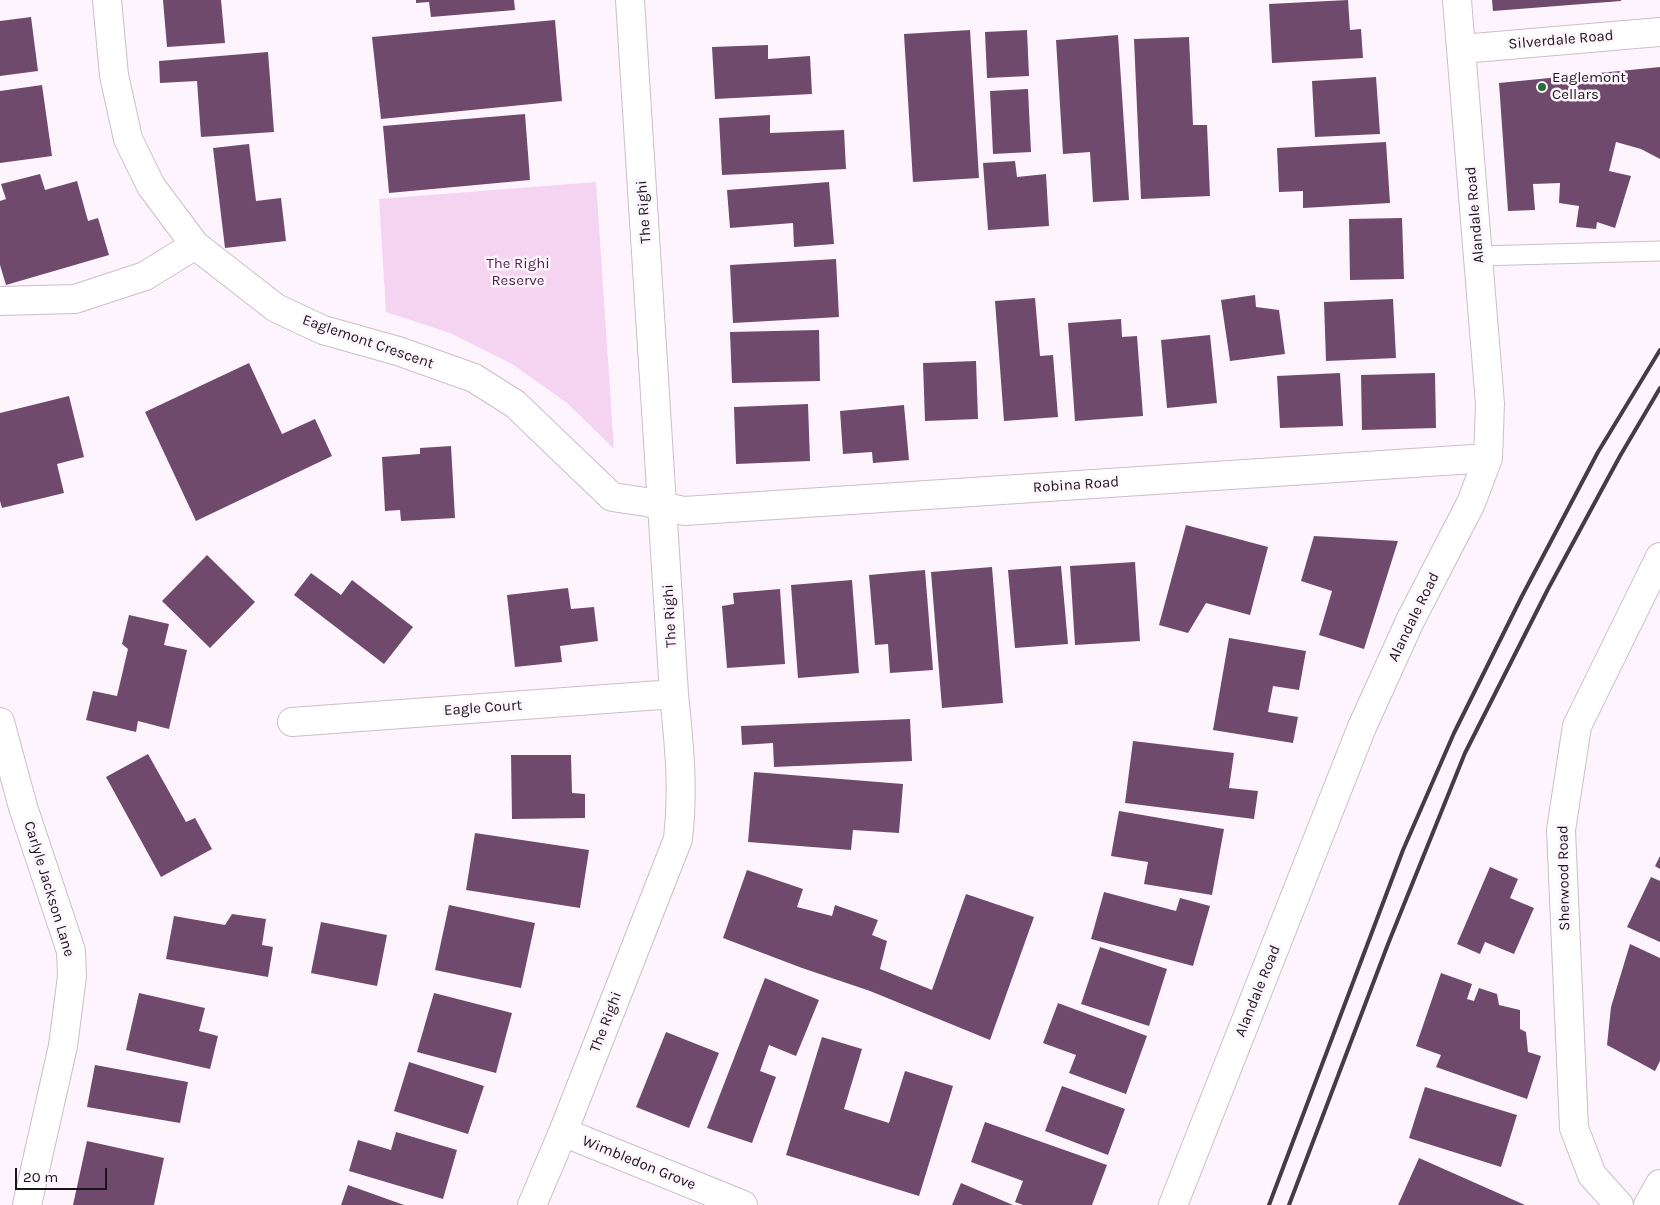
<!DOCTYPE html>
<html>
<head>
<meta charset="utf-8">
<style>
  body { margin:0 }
  #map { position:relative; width:1660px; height:1205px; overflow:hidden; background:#fef4fd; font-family:Karla,sans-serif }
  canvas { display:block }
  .scale { position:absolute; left:15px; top:1168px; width:92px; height:22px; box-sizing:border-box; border:2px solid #1a151a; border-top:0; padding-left:6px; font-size:15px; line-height:18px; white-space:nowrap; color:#1a151a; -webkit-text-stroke:4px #fef4fd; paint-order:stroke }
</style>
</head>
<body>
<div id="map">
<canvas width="1660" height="1205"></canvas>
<div class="scale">20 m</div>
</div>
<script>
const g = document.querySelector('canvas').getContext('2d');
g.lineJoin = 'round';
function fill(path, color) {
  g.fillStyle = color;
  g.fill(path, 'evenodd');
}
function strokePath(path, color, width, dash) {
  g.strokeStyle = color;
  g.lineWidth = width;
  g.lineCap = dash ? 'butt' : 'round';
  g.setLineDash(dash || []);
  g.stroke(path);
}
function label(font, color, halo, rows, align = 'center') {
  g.font = font + ' Karla,sans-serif';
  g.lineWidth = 5;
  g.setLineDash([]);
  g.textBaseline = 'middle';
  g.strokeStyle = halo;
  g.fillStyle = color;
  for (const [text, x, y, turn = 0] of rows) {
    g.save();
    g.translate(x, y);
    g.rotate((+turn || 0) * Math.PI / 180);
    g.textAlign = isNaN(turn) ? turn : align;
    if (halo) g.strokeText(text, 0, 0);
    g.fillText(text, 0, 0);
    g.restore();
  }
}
const green = new Path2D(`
  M596,182L614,449L567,403L512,364L450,333L386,312L379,199Z`);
const building = new Path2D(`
  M163,0H221L225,43L167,47Z
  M416,0H514L515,10L431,17L429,2L416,3Z
  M1348,0L1350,30L1361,29L1363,58L1272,63L1269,4Z
  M1492,0H1621V1L1493,11Z
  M31,17L38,71L0,76V21Z
  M555,20L562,101L381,119L372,37Z
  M970,30L979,178L913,182L904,34Z
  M1027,30L1029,76L987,78L985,32Z
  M1118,35L1129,200L1093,202L1090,152L1063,154L1056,40Z
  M1189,37L1193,125H1207L1210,196L1141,199L1134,39Z
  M768,45V59L810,56L812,94L715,99L712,47Z
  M268,52L274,132L201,137L197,81L160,83L159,61Z
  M1660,67V159L1641,149L1616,142L1609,171L1631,176L1615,228L1597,222L1596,229L1576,227L1579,206L1559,203L1560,183L1533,184L1535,210L1508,211L1499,83Z
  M1376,77L1380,134L1315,137L1312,81Z
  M42,85L52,156L0,163V91Z
  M1028,89L1031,152L993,154L990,91Z
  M525,114L530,180L389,193L383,126Z
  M770,115V133L844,130L846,169L722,175L719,118Z
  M1386,142L1390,203L1303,208V191L1279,192L1277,148Z
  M249,144L256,201L281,198L286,241L225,248L213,148Z
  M1015,161L1017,177L1046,174L1049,226L988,230L983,163Z
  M40,174L45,190L77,181L88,221L98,218L109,255L6,285L0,265V201L6,199L1,184Z
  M829,182L834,244L794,247L793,223L730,228L727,190Z
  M1402,218L1404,279L1350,280L1349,219Z
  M836,259L839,317L733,323L730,265Z
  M1255,295L1256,307L1279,310L1285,354L1230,361L1221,300Z
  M1035,298L1040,356L1053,355L1058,417L1004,421L995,301Z
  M1393,299L1396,358L1326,361L1324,302Z
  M1121,319L1122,337L1137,336L1143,416L1075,421L1068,323Z
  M819,330L820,381L732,383L730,332Z
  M1210,335L1217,403L1167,408L1161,340Z
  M976,361L978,419L925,421L923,363Z
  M249,363L282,434L315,419L332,456L196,521L145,412Z
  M1340,373L1343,426L1280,428L1277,376Z
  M1435,373L1436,428L1362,430L1361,375Z
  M69,396L84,457L57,464L64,493L2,508L0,501V413Z
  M808,404L810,461L736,464L734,407Z
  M904,405L909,460L873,463L872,452L843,454L840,411Z
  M451,446L455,518L401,521L400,510L385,511L382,457L420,454V448Z
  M1186,525L1268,547L1250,615L1206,603L1188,633L1159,625Z
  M1314,536L1398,541L1364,649L1319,635L1332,591L1301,581Z
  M207,555L255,602L210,648L162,601Z
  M1135,562L1140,641L1075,645L1070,566Z
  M1061,566L1068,644L1015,648L1008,570Z
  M992,567L1003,703L942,708L931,572Z
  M925,570L933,670L890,673L888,644L875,645L869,575Z
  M311,573L341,595L352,580L413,627L384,664L294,595Z
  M852,580L859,673L798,678L791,585Z
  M568,588L571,609L594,607L598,641L560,646L562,662L515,667L507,595Z
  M780,589L785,664L727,668L722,606L734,604L733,593Z
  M129,615L169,624L164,645L187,650L169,729L138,721L136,732L86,720L93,691L117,696L128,649L122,644Z
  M1229,638L1306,651L1299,690L1273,686L1268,712L1298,717L1293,743L1213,730Z
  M910,719L912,761L774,767L773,743L742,745L741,726Z
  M1133,741L1234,753L1229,788L1258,791L1254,819L1125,803Z
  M148,754L186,822L195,818L212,849L161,877L106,777Z
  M511,755H571L572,793L585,794V818L512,819Z
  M754,772L903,784L899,833L853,830L851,850L748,842Z
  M1119,811L1224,829L1212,895L1144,884L1148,862L1111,856Z
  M475,833L589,850L580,908L466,890Z
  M1660,856V869L1655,866Z
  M1490,867L1518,879L1510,898L1534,908L1514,954L1485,942L1480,954L1457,944Z
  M747,870L803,889L797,907L832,916L835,905L878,920L872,935L887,941L880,969L932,990L966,894L1034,917L990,1040L870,991L802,968L723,938Z
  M1651,877L1660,881V942L1627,927Z
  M1104,892L1176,911L1180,898L1210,906L1193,966L1091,939Z
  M449,905L535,923L521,988L435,970Z
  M232,914L266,919L262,945L273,947L268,977L166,959L174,916L225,925Z
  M321,922L387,935L377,986L311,973Z
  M1630,944L1660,958V1061L1655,1071L1607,1045L1611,1007Z
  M1100,947L1167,969L1149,1026L1081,1004Z
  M1441,973L1472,984L1467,999L1474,1001L1479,988L1497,994L1499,1005L1520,1010V1029L1526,1032L1528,1052L1541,1056L1527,1099L1436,1067L1441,1055L1416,1046Z
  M765,978L819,1000L796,1056L769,1045L760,1071L776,1077L752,1143L707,1128Z
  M139,993L205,1008L199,1031L218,1036L210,1069L126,1050Z
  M434,993L512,1013L496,1073L417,1052Z
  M1058,1003L1147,1036L1126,1094L1069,1073L1076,1055L1043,1043Z
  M666,1032L719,1053L689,1128L636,1107Z
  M822,1037L862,1049L844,1109L889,1123L905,1071L953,1086L919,1196L786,1155Z
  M409,1062L484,1086L468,1134L394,1111Z
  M95,1065L188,1082L180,1123L87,1107Z
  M1062,1086L1125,1109L1108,1155L1045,1131Z
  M1425,1087L1517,1115L1501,1167L1409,1138Z
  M985,1122L1107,1165L1092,1205H1023L1015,1202L1023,1181L971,1162Z
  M396,1132L457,1150L443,1199L349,1171L358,1140L391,1150Z
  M87,1141L164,1158L154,1205H73Z
  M1419,1158L1525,1205H1398Z
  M961,1183L1013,1205H952Z
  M348,1185L404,1205H341Z`);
const service = new Path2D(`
  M1479,256L1660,251`);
const minor = new Path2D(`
  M107,0L114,75L128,139L151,186L195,245L276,308L323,330L398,351L474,378L515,404L612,497L646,502L684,511L1488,458
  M1462,49L1660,32
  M0,301L75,299L145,276L195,245
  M0,722L23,807L71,951L72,976L63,1046L27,1205
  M292,722L674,694
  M563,1132L743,1205
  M532,1205L563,1132L678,839C684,788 679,744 674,694L630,0
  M1173,1205L1362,727L1410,621L1471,503L1488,458L1490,404L1457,0
  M1619,1205L1592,1175L1574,1128L1561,830L1577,726L1660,557`);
const tertiary = new Path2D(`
  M1648,1205L1660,1184`);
const rail = new Path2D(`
  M1269,1205L1403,850L1454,733L1522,596L1598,452L1660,350
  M1289,1205L1388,944L1465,753L1548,589L1620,456L1660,388`);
const markers = [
  [1542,87,5,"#276e3a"]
];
const streetNames = [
  ["Silverdale Road",1561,40,-5],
  ["The Righi",644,212,-94],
  ["Alandale Road",1475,215,-95],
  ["Eaglemont Crescent",368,342,19],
  ["Robina Road",1076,485,-4],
  ["The Righi",670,616,-93],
  ["Alandale Road",1414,617,-64],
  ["Eagle Court",483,708,-4],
  ["Sherwood Road",1564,878,-91],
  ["Carlyle Jackson Lane",49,889,73],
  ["Alandale Road",1258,991,-68],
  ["The Righi",606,1022,-69],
  ["Wimbledon Grove",639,1163,22]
];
const poiNames = [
  ["Eaglemont",1552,78],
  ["Cellars",1552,95]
];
const parkNames = [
  ["The Righi",518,264],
  ["Reserve",518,281]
];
fill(green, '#f5d4f2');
fill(building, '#6f4a6d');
strokePath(service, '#ccbdca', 21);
strokePath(minor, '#ccbdca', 30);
strokePath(tertiary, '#ccbdca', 30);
strokePath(service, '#fff', 19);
strokePath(minor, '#fff', 28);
strokePath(tertiary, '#fff', 28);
strokePath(rail, '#433d43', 4);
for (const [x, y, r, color] of markers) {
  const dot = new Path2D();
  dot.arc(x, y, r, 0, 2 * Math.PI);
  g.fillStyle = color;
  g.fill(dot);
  strokePath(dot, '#fef4fd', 2);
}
label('15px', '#1a151a', '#fef4fd', streetNames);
label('15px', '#1a151a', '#fef4fd', poiNames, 'left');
label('15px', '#501e4e', '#fef4fd', parkNames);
</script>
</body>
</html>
